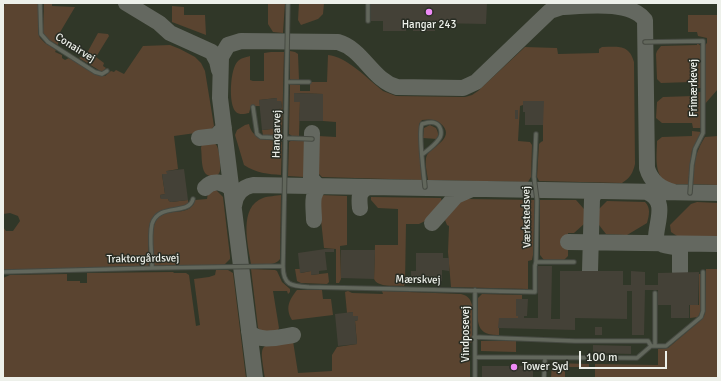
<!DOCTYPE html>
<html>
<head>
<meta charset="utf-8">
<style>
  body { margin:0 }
  #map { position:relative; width:721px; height:381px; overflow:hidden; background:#292d24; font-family:Signika,sans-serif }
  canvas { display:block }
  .frame { position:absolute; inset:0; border:4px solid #edf0ea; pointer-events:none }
  .scale { position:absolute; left:579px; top:351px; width:88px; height:18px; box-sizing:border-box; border:2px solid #edf0ea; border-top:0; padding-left:5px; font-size:12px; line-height:14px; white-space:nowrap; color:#edf0ea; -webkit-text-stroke:3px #292d24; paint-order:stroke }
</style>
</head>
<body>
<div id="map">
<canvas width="721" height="381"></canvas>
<div class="frame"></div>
<div class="scale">100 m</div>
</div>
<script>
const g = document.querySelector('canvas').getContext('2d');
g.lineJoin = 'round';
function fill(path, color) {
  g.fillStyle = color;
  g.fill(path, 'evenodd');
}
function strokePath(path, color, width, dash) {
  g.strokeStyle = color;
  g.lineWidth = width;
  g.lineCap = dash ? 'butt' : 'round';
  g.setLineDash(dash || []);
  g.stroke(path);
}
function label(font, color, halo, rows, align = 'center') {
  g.font = font + ' Signika,sans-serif';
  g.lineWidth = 3;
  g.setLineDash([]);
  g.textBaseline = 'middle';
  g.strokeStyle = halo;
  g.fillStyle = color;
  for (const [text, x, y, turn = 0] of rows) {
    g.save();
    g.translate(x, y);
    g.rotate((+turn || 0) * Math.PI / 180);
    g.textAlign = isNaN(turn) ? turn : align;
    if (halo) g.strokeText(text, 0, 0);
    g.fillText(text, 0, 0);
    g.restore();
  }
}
const built = new Path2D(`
  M3,3H718V378H3Z`);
const green = new Path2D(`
  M5,3H39L38,33L40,38L45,43L56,50L55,52L62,55V58L65,60L69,58L98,75L105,76L111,71L114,72L116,70L124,74L143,46L170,45L180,49L195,57L201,63L205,71L214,126L210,131L174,136L178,169L167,171V174H162L165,194L160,195L161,199H168L169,201L171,202L188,200V202H190C185,207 177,207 170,209C143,213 149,244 149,264L148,266L3,270V227L6,231H13L20,221L18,216L10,213L3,214V12Z
  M44,3H52V6L75,7L59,34L58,45L47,39L43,34Z
  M268,3H285L283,33L273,32L268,24Z
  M299,3H324L323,14L318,19L301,25L298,20Z
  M172,6L184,7V15H205L206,35L172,22Z
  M688,15H718V89L704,105L705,45L707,43V38L698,36L697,32H688Z
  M98,33L108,34L109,36L96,57L104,63L103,66L106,68L102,72L79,58L87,53Z
  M697,43L701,46V88H692L691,82L661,83L657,79L656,54L657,51L661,46L697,45Z
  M525,47L557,48L558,54L599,53V49L602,47C618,47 629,44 634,62L635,164C633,173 630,178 622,183L539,181L537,177L539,144L541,142L543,141V101H523V105L520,106L518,141L530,142L532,145L531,177L528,182L428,180C427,173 424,161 427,155C433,146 457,137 440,123C436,119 428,119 422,120L419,124L422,180L322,177L319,174L318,136L336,137V122L323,121V94L294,93L300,102L299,136H292L289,134L290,84L300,85V91H310V82H327L328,55C346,56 369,80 383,91L396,96L465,97L472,95L478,91Z
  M290,51L295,52L298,54L299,80H291L290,79Z
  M271,52H284L282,134L278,136L263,135L262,130L281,128L279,109L282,108L281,101H277V98L259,100L260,106H251L249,113C245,114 239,115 236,112C228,105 230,68 238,61C241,58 247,57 250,56V80L253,81H264V53Z
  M693,92H701V128H693L692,123H662L656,118L657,102L663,97L693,96Z
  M249,124C252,140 268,140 281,141L282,143L281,175C268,174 256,173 244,165L235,135L237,130L245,125Z
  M430,125L436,128C438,132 439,135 437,139L423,138L424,128Z
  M692,131L701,132L700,137L692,150L688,184C682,184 674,185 668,183C653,176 657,154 657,141L662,137L692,136Z
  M718,136V185L693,184C694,164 694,155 705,137Z
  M292,140L304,141V177L288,176L289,142Z
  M210,141C213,142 215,143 217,146C219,150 221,167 220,171C218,178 209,178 205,173C201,167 202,155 201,148C202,143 204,142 210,141Z
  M212,189H215L223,197L230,256V259L224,265L154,266C154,255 152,242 153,231C156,203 183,218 192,206C194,205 194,202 195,200L207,199L208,193Z
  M281,195L280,259C275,267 259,264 251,264C248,245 238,207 263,198C268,196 276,196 281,195Z
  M320,195L347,196V245L340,246L341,279L339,283H336V249L324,248L321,220Z
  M371,197L441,198L442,202L425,221L419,224H406L405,283L404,286C395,285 378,288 374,279L375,245H398V209L378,208L371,200Z
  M466,199L535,200L533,255L532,260L528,261V289L451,287L448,252L449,226L447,225L445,220L460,202Z
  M540,200H576L584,209V224L574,233H568V256L564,260H544L540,255Z
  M607,201L645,202C651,208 649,215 647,223L627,235L606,234L599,225V209Z
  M697,202L718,203V237L677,236L671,232L670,225L691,204Z
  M251,269L275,270L277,271L282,282L290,289V292L288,294L287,291H273L279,328L275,334C268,336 263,333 258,328Z
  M295,269H300L301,273L311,271V275L328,273L329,282L327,284L301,283L297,281Z
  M706,269H718V378H595V364L658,365V349L668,348L701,320L705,314Z
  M216,270H228L233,273L246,378H3V278L10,275L67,274V281H80V283H87V273L173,272L174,273H186L189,275L196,326L200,325L194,279L209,277L215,275Z
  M699,274H702L701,311L698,317L690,318V305H699Z
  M297,290H322L323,299H331L333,315L292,320C285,308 289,300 297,290Z
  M348,291L352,293L383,294L382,291L461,294C468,296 470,298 472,305V342L470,343V378H265C260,343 257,344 293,341L298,373L332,371V355L337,347L357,344L355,321L358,320V316H353V312L347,313L345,292Z
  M482,294L522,295V299H516V315L518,316V318H499V335C473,336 478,318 478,298Z
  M481,341H516V352L481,351Z
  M552,363L589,364V367H565V378H551Z`);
const taxiway = new Path2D(`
  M126,3L159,23L170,33L212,52L217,61L219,70
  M312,133L311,178L316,184L319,186
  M199,138L216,136L224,128
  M205,188C212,179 224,182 232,189
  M647,192C669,201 655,224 656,240C663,248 672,245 680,249V272
  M234,206C235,195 242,187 253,185L718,193
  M360,208C359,198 358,191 369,187
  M314,220C314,208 310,193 321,186
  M432,223L456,196L472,189
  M568,242L718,244
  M590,271L592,199L594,194L599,191
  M249,332C259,343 280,337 293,335
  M255,378L220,98L221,57L228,45L241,41L338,42C363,49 372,80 397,87L463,88L476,82L550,11L562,7C585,6 630,0 645,20L647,168C651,182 661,189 674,192`);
const building = new Path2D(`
  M371,3H487L486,24L435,23V31H413V23H406V31H383V21H371Z
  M294,93L323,94V121H299L300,102H294Z
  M277,98V101H281L282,108L279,109L281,128L262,130L259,100Z
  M523,101H544L543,125H525V112H523Z
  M515,110H518V119H515Z
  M184,169L188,200L171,202L169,201L168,199H161L160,195L165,194L162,174H167L166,171Z
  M325,249H334V252H325L327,270L319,271V274L311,275V271L300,273L298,253Z
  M341,250H375L374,279L341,278Z
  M416,253H443V258H449V271L442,270V281L415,280V277L411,276V271H416Z
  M538,266H552L551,319H560V271H623V285H631V271L645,272V285H658V273L699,272L698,305H689V318H671V305H658V290H645L644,335H632V291H627V319L575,318V330L498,328L499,318H518V316H516V299H528L527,316H524V318H538Z
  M353,312V316H358V320L355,321L357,344L338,346L335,314Z
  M595,327H602V335H595Z
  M593,345L631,346V354L593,353Z
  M513,362L517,363L518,366H533V378H482V366H509Z`);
const service = new Path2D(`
  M40,3L41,34L48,42L95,72L102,74L107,71
  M288,3L283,266C283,286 292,286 309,287L535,292V266L536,262
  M368,21V3
  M645,42L703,41V133L695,149L692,165L690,193
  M287,82H309
  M253,107L257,134L261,137L312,139
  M536,134L534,177L537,200L536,262H574
  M423,154C428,150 435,145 439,139C443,134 441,125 435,123C431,121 426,123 422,124C418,133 424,175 425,187
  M152,268C152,254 149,237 152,224C159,202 189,216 193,199
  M3,272L152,268L283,266
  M475,290V378
  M474,337L575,341H648L651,346
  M655,346V293
  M475,357L637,358L651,346H666L701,317L703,311V272
  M544,378L545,358`);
const markers = [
  [429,12,4,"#ef8bf7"],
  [514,367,4,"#ef8bf7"]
];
const poiNames = [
  ["Hangar 243",429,25],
  ["Tower Syd",522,367,"left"]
];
const streetNames = [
  ["Conairvej",75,48,32],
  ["Frimærkevej",694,88,-90],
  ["Hangarvej",277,134,-89],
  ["Værkstedsvej",527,217,-91],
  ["Traktorgårdsvej",143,259,-1],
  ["Mærskvej",418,280,1],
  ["Vindposevej",466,334,-90]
];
fill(built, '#303728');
fill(green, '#5a4430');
strokePath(taxiway, '#646860', 16);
fill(building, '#444137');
strokePath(service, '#464a42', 5.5);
strokePath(service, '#62675c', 3.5);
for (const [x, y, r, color] of markers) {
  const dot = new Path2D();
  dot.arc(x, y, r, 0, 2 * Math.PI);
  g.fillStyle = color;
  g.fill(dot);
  strokePath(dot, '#292d24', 1.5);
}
label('11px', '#edf0ea', '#292d24', poiNames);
label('11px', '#edf0ea', '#292d24', streetNames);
</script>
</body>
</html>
